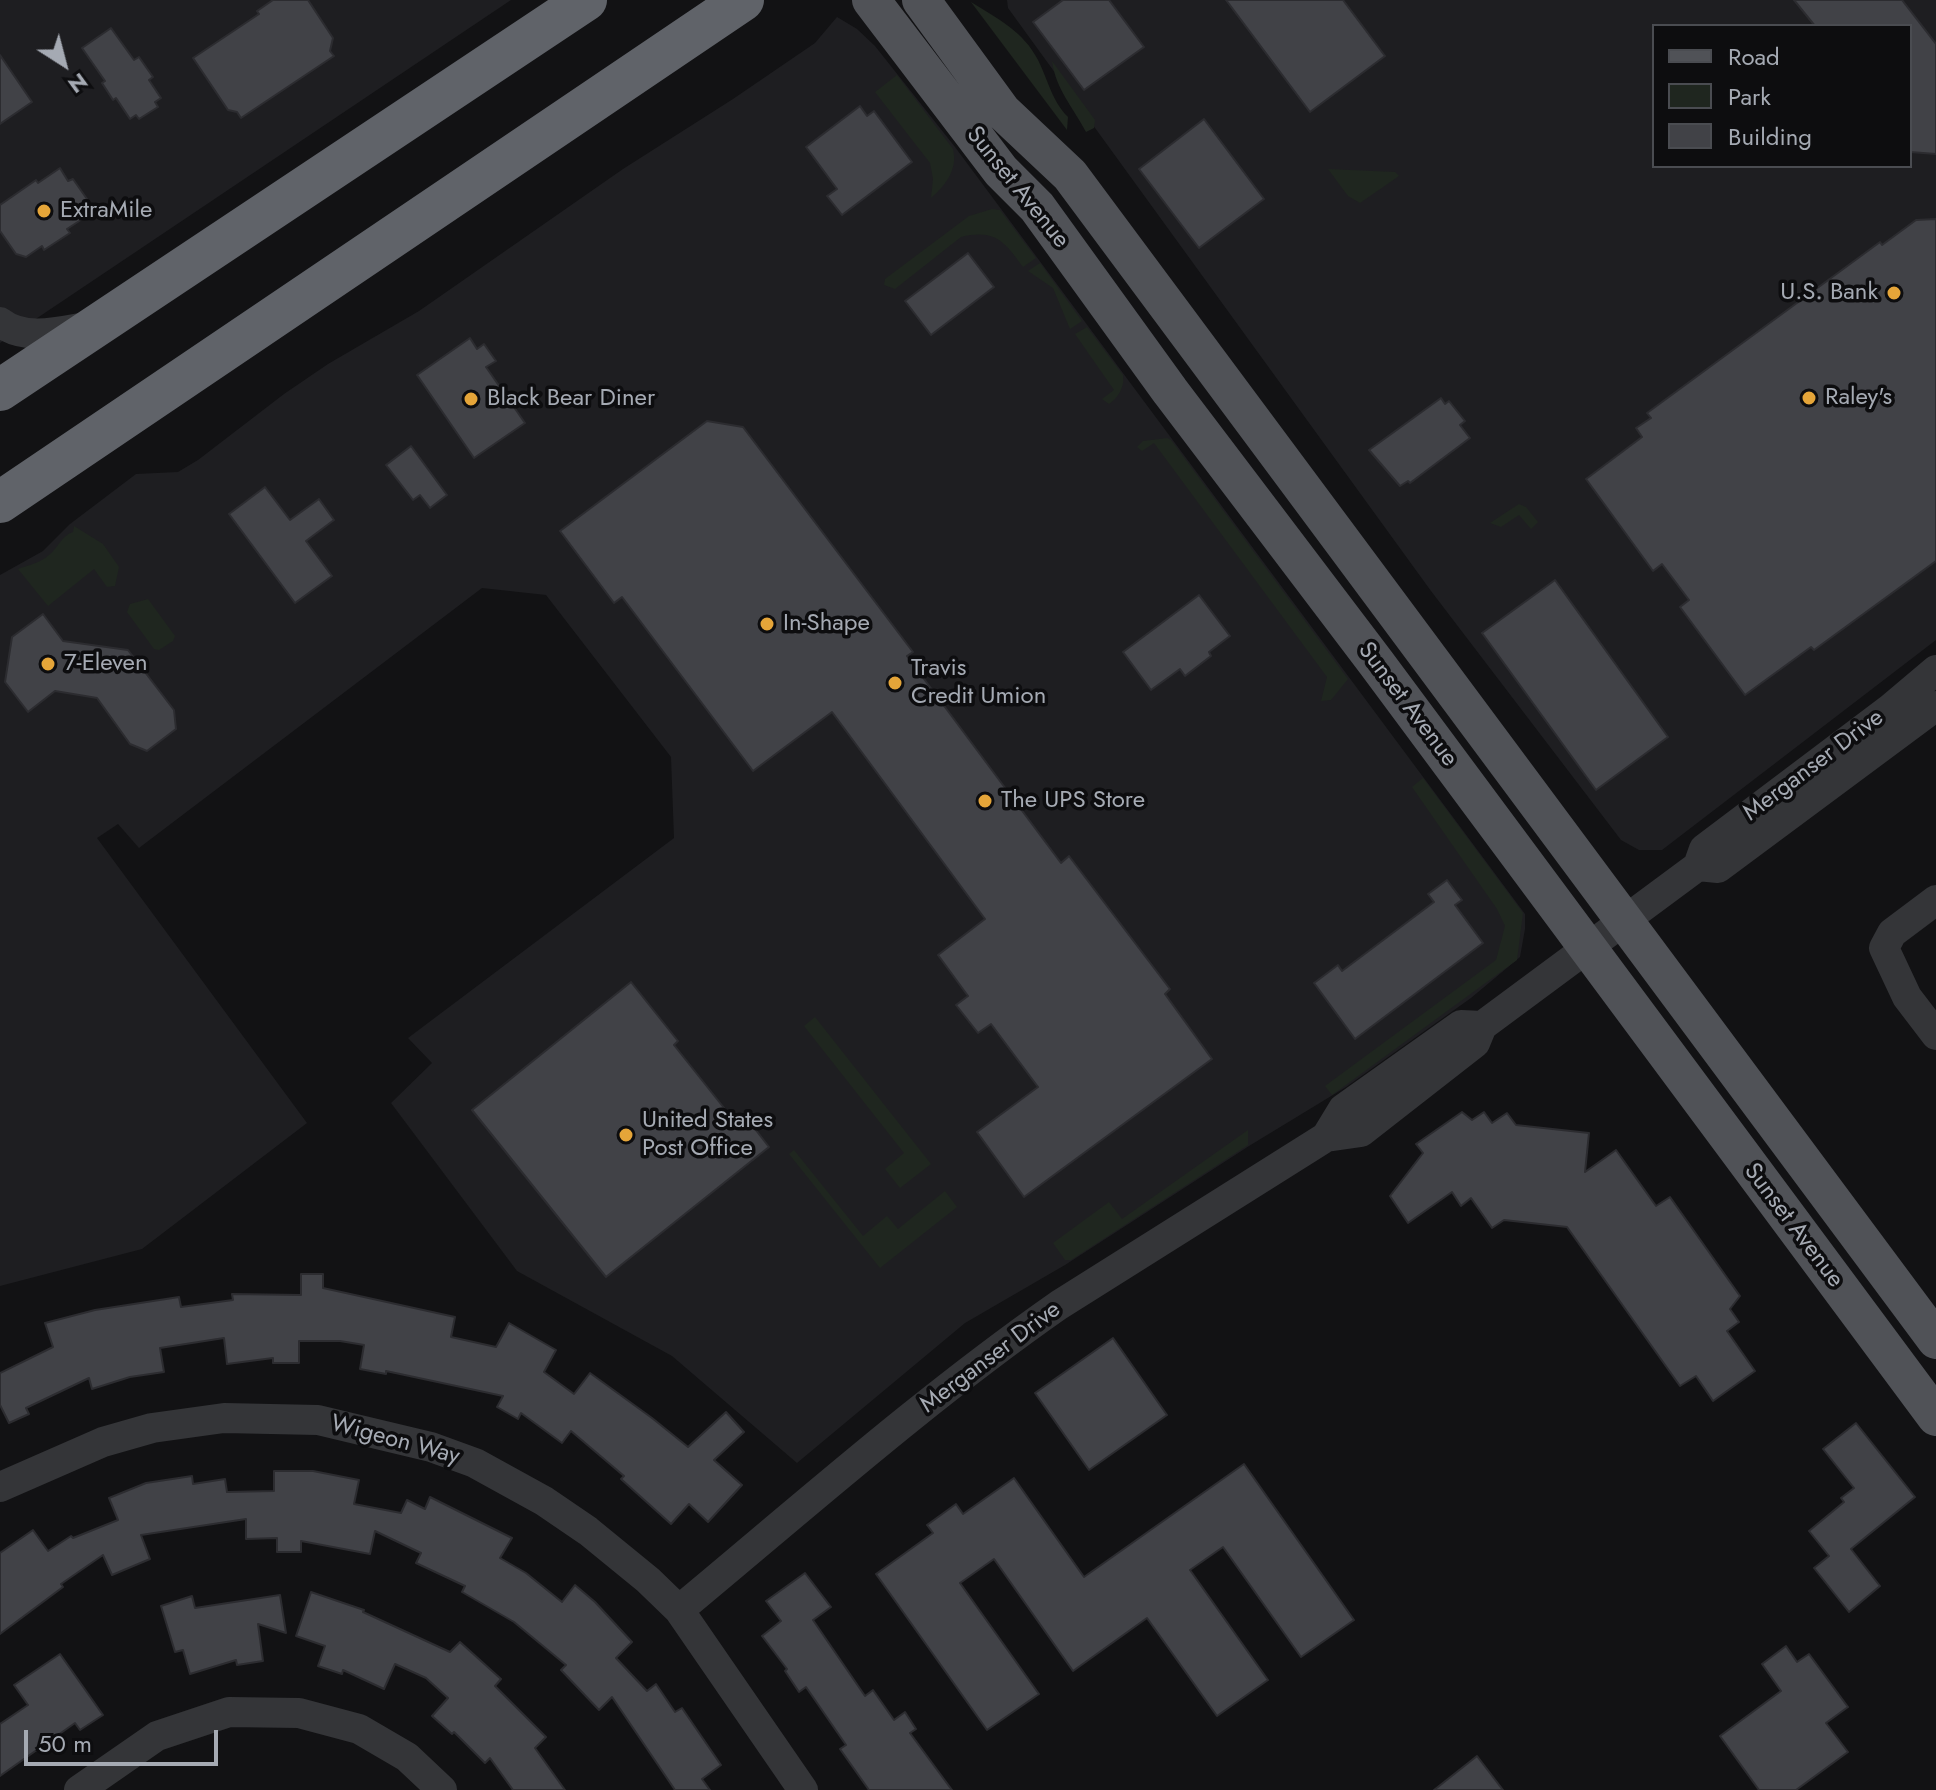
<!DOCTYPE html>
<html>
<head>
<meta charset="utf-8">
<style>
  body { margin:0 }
  #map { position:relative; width:1936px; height:1790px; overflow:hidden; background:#121214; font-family:Jost,sans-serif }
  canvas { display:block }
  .legend { position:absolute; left:1652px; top:24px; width:260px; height:144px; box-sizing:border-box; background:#0d0d0f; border:2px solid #4a4c51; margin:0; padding:10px 14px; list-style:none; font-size:24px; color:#a5aab3 }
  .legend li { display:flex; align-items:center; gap:16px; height:40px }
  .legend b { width:40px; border:2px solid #4a4c51 }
  .north { position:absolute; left:24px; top:24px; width:80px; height:80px; -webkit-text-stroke:6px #0d0d0f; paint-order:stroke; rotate:144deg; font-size:22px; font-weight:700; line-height:32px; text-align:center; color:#a5aab3 }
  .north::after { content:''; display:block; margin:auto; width:28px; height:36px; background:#a5aab3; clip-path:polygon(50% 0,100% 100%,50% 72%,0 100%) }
  .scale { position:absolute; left:24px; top:1730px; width:194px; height:36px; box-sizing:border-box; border:4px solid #a5aab3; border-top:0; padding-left:10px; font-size:24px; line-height:28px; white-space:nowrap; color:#a5aab3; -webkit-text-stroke:6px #0d0d0f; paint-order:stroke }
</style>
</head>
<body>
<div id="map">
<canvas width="1936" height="1790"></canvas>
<ul class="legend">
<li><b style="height:10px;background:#505257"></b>Road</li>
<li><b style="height:22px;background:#1f261f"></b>Park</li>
<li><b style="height:22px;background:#414247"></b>Building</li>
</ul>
<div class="north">N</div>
<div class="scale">50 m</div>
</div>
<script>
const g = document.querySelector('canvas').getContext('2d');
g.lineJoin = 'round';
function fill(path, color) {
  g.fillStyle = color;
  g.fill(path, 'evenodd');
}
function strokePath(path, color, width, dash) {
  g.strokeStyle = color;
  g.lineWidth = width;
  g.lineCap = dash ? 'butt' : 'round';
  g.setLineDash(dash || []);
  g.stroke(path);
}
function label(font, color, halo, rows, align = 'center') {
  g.font = font + ' Jost,sans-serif';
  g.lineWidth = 7;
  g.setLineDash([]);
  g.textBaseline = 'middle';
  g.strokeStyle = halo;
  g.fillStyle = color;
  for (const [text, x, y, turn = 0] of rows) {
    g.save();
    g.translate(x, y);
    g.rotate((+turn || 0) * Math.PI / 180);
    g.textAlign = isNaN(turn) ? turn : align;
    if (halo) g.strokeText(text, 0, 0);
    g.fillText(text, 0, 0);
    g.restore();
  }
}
const built = new Path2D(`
  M0,0H511L0,343Z
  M1007,0H1936V640L1662,850H1639L1621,840L1431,591L1008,8ZM1654,26H1910V166H1654Z
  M837,17L857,29L875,46L955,147L1519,906L1525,914V929L1520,957L1471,998L1346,1087L1249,1146L1065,1265L965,1323L797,1463L672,1356L517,1271L391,1103L432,1063L408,1038L674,838L671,757L546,595L482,588L139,848L118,824L97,838L307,1123L142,1249L0,1286V575L43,551L70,524L136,474L178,472L198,460L284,394L328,364L419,311L623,169L733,99L815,43Z`);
const green = new Path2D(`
  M971,2C997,18 1024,32 1038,60C1048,80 1052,101 1068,117L1067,130Z
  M1052,61L1095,120L1094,128L1086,132C1073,107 1056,90 1052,61Z
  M897,75L953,149C958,169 946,185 931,198L933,179L930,163L875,92Z
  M1328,169L1395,172L1399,176L1360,203L1348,196Z
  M992,209L1000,210L1036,258L1023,267C1004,241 995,229 961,237L895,289L884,285L885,279L969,216Z
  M1040,263L1082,321L1070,329L1053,288L1028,271Z
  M1087,327L1123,375C1125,387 1118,398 1109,404L1102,399L1114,390L1075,334Z
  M1167,438L1171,440L1348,679L1331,700L1321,701L1327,677L1154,443L1142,451L1137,447L1143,441Z
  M1519,504L1526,507L1538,522L1531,529L1519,515L1501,527L1490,523Z
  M74,526L103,544L119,567L115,586L107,587L94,569L48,606L18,569C29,565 40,563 49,555C59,547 61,536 73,532Z
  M148,599L175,636L173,641L159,650L154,649L127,612L130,604Z
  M1423,778L1523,913L1517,960L1332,1095L1325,1086L1496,960L1505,926L1497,909L1412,787Z
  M815,1017L931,1164L900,1188L885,1169L904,1153L804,1026Z
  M1248,1130V1145L1071,1260H1065L1053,1243L1109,1202L1122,1219Z
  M794,1150L863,1236L887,1216L898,1229L945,1191L957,1207L880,1268L789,1154Z`);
const building = new Path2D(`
  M273,0H308L333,38L330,51L334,56L241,118L237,112L228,110L193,58L259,14L257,11Z
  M1063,0H1109L1144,47L1084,90L1033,22Z
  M1226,0H1343L1385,56L1310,112Z
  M1794,0H1902L1936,44V154L1910,152V26H1815Z
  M111,28L134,60L139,57L153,77L149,80L161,98L155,102L158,107L139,119L136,115L130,119L116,98L113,100L102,83L105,81L82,48Z
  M0,55L32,102L0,124Z
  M860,106L867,116L874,111L912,162L842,215L827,196L837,189L806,147Z
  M1204,119L1264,199L1199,248L1139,169Z
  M60,168L68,181L73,179L87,199L82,203L90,214L67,229L70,233L44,250L42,246L26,257L16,254L0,231V205L36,180L38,183Z
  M1936,219V561L1814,650L1811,647L1745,695L1680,607L1689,600L1662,564L1653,571L1586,479L1642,437L1636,428L1651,418L1647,413L1880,242L1882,245L1916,220Z
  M968,253L994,287L931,335L905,301Z
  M470,338L477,349L484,344L496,361L486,367L525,423L474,458L417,375Z
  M1441,398L1445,404L1449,401L1465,421L1460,425L1470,438L1410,483L1408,481L1400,486L1369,450Z
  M707,421L743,427L913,652L907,656L1061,863L1069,856L1170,989L1165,994L1212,1059L1024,1197L977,1132L1038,1087L991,1024L978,1033L956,1005L968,996L938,955L985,919L832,712L753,771L622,597L614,603L560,531Z
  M411,446L447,495L430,508L420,495L413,500L386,465Z
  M265,487L290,520L319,499L334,520L306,541L332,576L295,603L229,514Z
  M1555,580L1668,737L1596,790L1482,633Z
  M1199,595L1230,636L1209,652L1211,656L1185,676L1180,669L1151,690L1123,652Z
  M43,614L63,641L128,650L174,710L176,729L147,751L130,744L97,698L55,691L28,712L5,682L12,637Z
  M1447,880L1462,900L1455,905L1483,943L1355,1039L1314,983L1338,965L1342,971L1434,902L1428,894Z
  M631,982L678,1041L674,1045L736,1123L745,1116L769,1147L606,1277L472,1110Z
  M1462,1112L1472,1120L1484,1112L1492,1123L1507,1113L1516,1125L1589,1133L1585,1172L1616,1150L1656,1206L1670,1197L1740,1296L1730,1309L1739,1322L1727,1331L1755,1371L1713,1401L1696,1376L1680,1386L1567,1227L1504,1220L1492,1228L1471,1198L1461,1206L1452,1192L1408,1223L1390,1196L1423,1153L1416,1144Z
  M301,1274H323V1288L455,1317L451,1337L496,1347L509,1323L556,1350L544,1372L574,1394L590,1373L652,1418L688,1447L726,1412L744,1432L714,1460L742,1485L708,1522L689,1504L671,1524L621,1479L624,1476L571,1431L562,1443L521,1413L518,1419L497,1407L503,1396L386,1371V1374L360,1369L364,1345L340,1341H299V1363H273V1358L227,1364L224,1338L160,1348L164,1372L130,1377L92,1389L89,1378L26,1408L29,1414L9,1423L0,1405V1373L53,1347L45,1323L95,1310L179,1297L181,1307L233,1300L232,1294L301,1295Z
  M1113,1338L1167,1415L1089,1470L1035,1393Z
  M1856,1423L1915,1497L1851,1549L1880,1586L1849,1612L1814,1568L1829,1556L1809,1531L1844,1502L1841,1498L1854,1488L1823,1449Z
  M1244,1464L1354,1620L1301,1657L1223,1547L1190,1570L1268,1680L1217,1716L1147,1618L1073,1671L994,1559L960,1583L1039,1694L987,1730L876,1574L933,1533L927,1525L956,1504L963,1514L1014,1478L1084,1577Z
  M274,1471H313L359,1480L354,1504L401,1513L407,1500L425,1509L430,1497L512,1538L500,1558L526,1573L562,1602L575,1585L595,1602L632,1642L616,1658L647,1691L656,1684L675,1712L682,1708L721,1765L702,1779L710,1790H675L612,1697L599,1710L561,1670L566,1665L514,1622L462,1592L465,1586L416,1563L421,1553L375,1531L370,1554L301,1541V1552H277V1538L246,1539V1519L141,1535L150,1559L112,1575L103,1555L61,1584L63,1587L0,1634V1553L33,1530L48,1551L71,1536L73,1538L118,1520L109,1498L146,1483L192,1476L193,1484L225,1479L227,1492L274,1491Z
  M805,1573L831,1607L813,1620L865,1696L873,1690L894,1720L905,1712L916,1729L910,1733L952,1790H869L840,1749L846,1745L806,1687L799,1692L785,1671L787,1669L762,1636L781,1621L766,1601Z
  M311,1592L364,1610L363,1612L450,1652L460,1642L501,1679L495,1686L546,1737L535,1748L565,1790H513L490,1758L485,1763L454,1732L452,1734L432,1716L448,1698L426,1678L395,1664L384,1689L343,1670L342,1674L318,1666L325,1646L296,1636Z
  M280,1595L286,1633L258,1624L263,1661L237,1665L236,1660L190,1674L183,1650L175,1652L161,1606L192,1596L195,1608Z
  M1786,1646L1797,1662L1809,1654L1848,1707L1826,1723L1848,1752L1796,1790H1759L1720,1736L1781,1691L1762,1664Z
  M60,1654L103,1715L80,1730L75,1723L0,1776V1724L28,1705L14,1685Z
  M1477,1756L1503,1790H1434Z`);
const minor = new Path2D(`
  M0,322C24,341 58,332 86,327
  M1698,866L1718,868L1936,706
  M1936,900L1892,933L1884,948L1907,997L1936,1035
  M1326,1137L1343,1109L1461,1025L1482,1026
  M0,1487L103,1442L152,1428L224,1418L318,1420L431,1447L475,1463L544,1501L588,1531L648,1580L679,1610L803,1790
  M679,1610C803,1507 926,1398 1059,1305L1326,1137L1361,1132L1475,1043L1482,1026L1698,866L1704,849L1891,708L1936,670
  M79,1790L157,1736L229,1712L299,1713L359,1729L407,1757L442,1790`);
const major = new Path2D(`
  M871,0L1001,171L1037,207L1170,391L1377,664L1936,1417
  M921,0L1002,111L1070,175L1936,1340`);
const highway = new Path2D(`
  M0,390L586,0
  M0,502L743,0`);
const markers = [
  [44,211,8,"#e5a539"],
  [1894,293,8,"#e5a539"],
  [1809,398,8,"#e5a539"],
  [471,399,8,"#e5a539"],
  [767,624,8,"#e5a539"],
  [48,664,8,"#e5a539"],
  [895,683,8,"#e5a539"],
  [985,801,8,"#e5a539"],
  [626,1135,8,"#e5a539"]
];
const streetNames = [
  ["Sunset Avenue",1017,188,51],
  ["Sunset Avenue",1407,705,53],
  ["Merganser Drive",1814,766,-37],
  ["Sunset Avenue",1793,1226,53],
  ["Merganser Drive",991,1358,-37],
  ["Wigeon Way",395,1441,15]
];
const poiNames = [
  ["ExtraMile",60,211],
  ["U.S. Bank",1878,293,"right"],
  ["Raley's",1825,398],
  ["Black Bear Diner",487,399],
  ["In-Shape",783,624],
  ["7-Eleven",64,664],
  ["Travis",911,669],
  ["Credit Umion",911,697],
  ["The UPS Store",1001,801],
  ["United States",642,1121],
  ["Post Office",642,1149]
];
fill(built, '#1e1e21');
fill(green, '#1f261f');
fill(building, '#414247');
strokePath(building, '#2c2c30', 2);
strokePath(minor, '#343538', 30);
strokePath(major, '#505257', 38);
strokePath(highway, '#606369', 42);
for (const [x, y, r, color] of markers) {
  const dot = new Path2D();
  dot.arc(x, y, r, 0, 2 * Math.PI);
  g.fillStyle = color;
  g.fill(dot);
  strokePath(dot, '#0d0d0f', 3);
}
label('24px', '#a5aab3', '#0d0d0f', streetNames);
label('24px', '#a5aab3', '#0d0d0f', poiNames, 'left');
</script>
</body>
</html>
